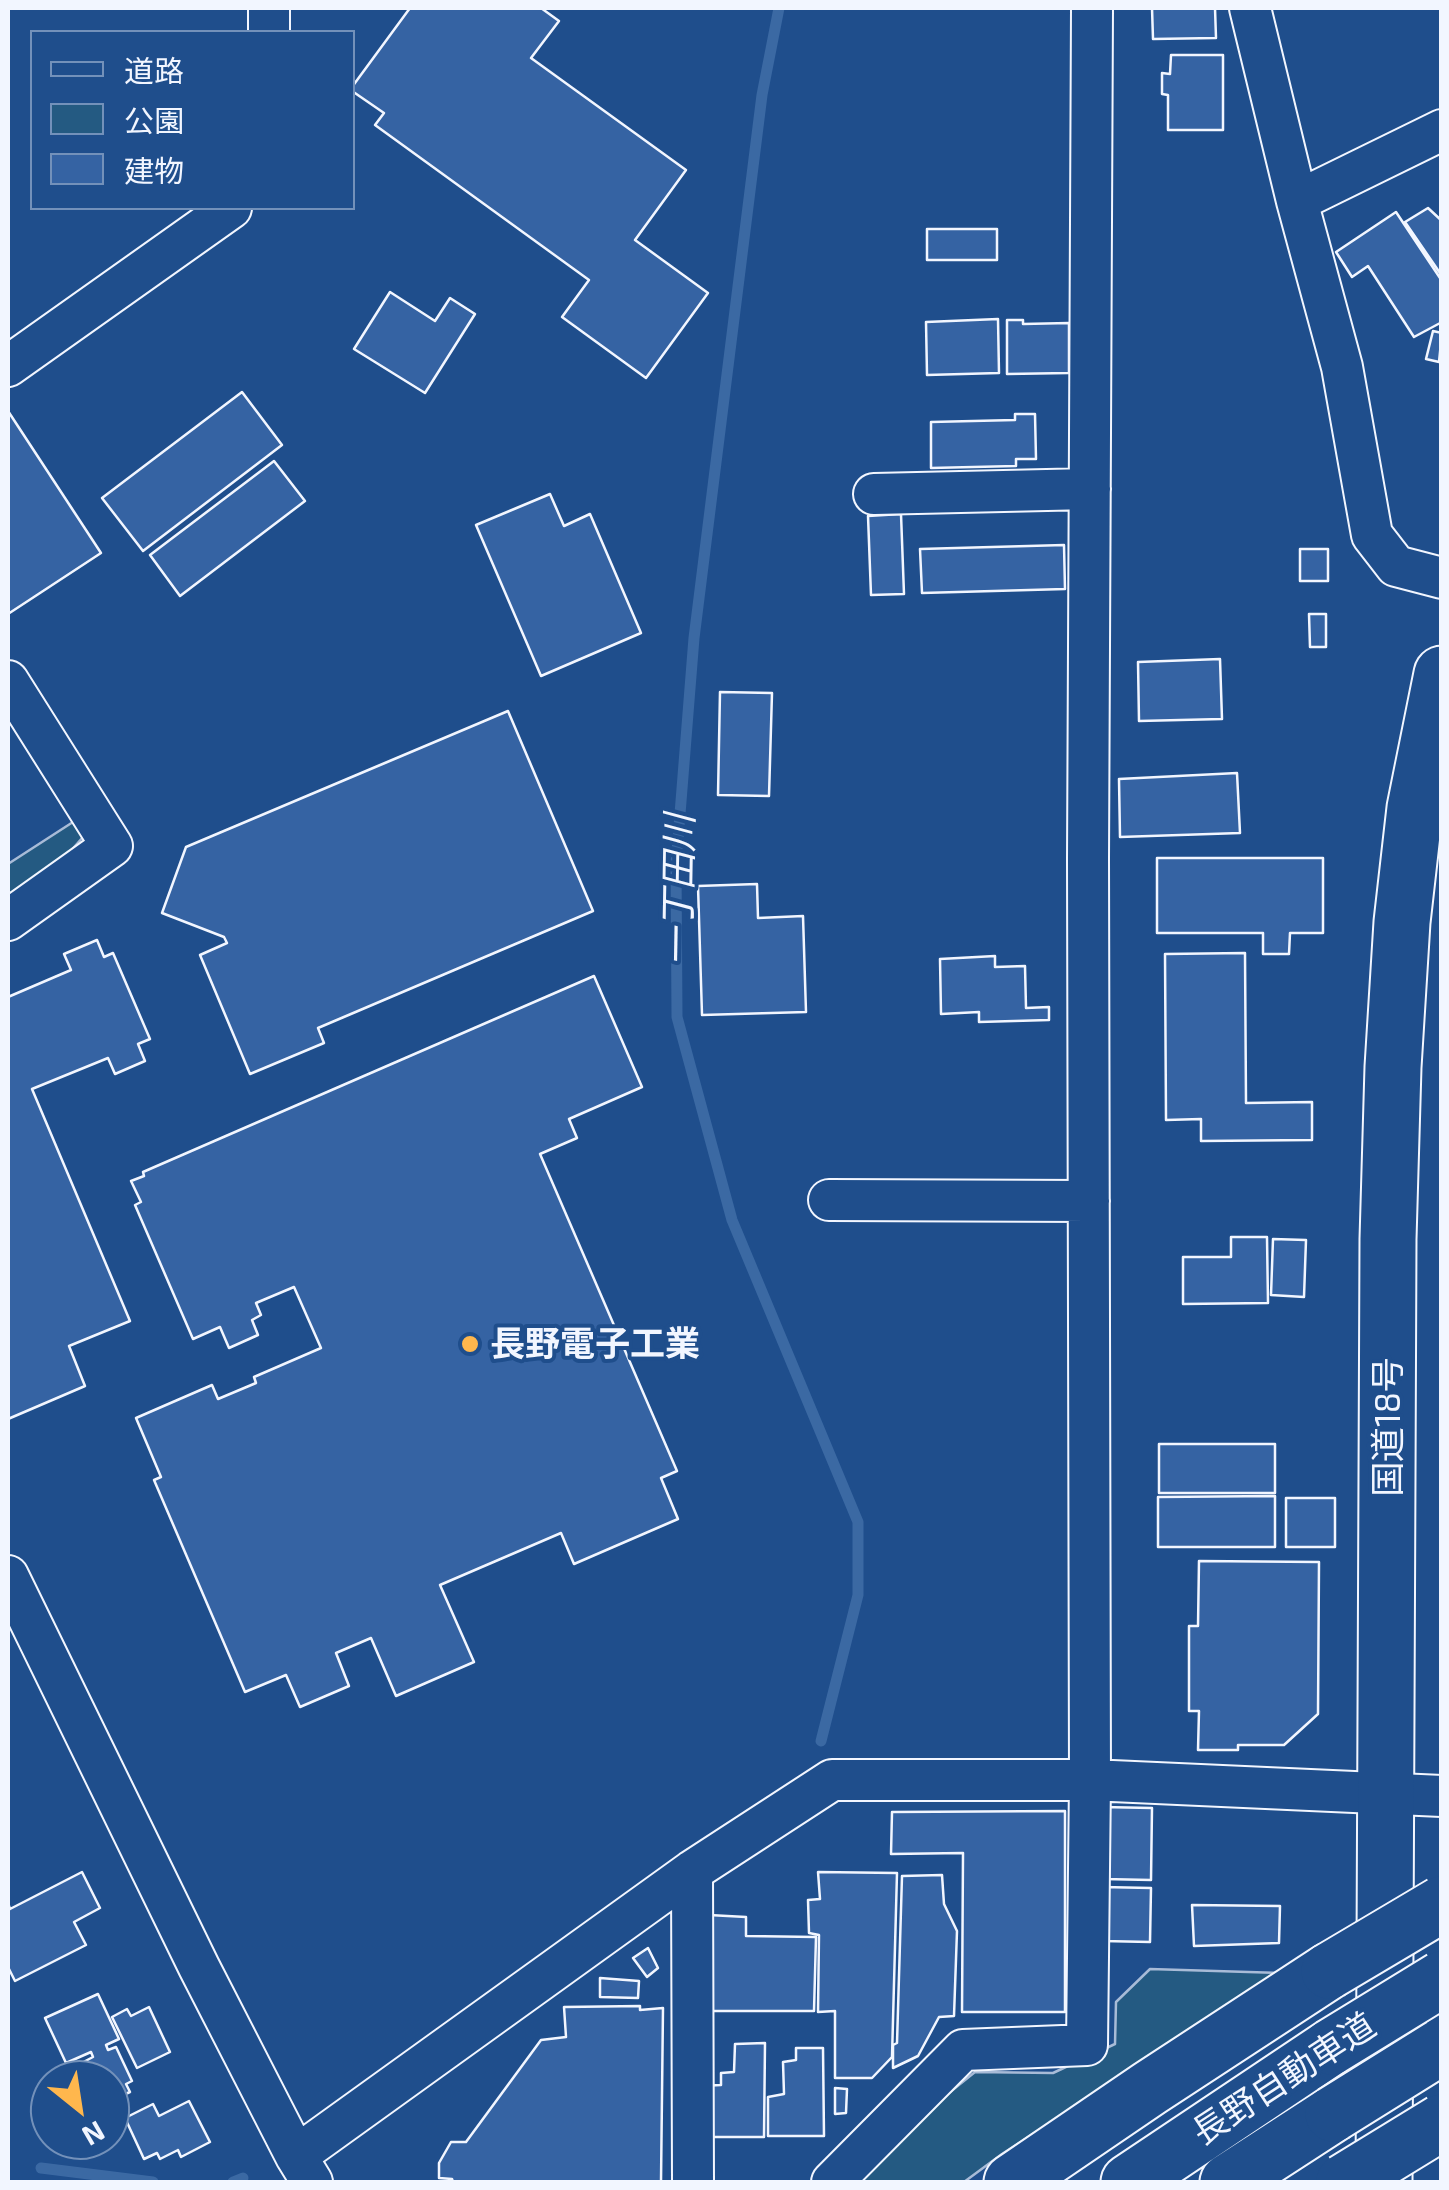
<!DOCTYPE html>
<html>
<head>
<meta charset="utf-8">
<style>
  body { margin:0 }
  #map { position:relative; width:1449px; height:2190px; overflow:hidden; background:#1f4e8c; font-family:"Exo 2","Noto Sans JP",sans-serif }
  canvas { display:block }
  .frame { position:absolute; inset:0; border:10px solid #f2f6ff; pointer-events:none }
  .legend { position:absolute; left:30px; top:30px; width:325px; height:180px; box-sizing:border-box; background:#1f4e8c; border:2px solid #7391ba; margin:0; padding:12px 18px; list-style:none; font-size:30px; color:#f2f6ff }
  .legend li { display:flex; align-items:center; gap:20px; height:50px }
  .legend b { width:50px; border:2px solid #7391ba }
  .north { position:absolute; left:30px; top:2060px; width:100px; height:100px; box-sizing:border-box; background:#1f4e8c; border:2px solid #7391ba; border-radius:50%; rotate:150deg; font-size:28px; font-weight:700; line-height:40px; text-align:center; color:#f2f6ff }
  .north::after { content:''; display:block; margin:auto; width:35px; height:45px; background:#ffb74d; clip-path:polygon(50% 0,100% 100%,50% 72%,0 100%) }
</style>
</head>
<body>
<div id="map">
<canvas width="1449" height="2190"></canvas>
<div class="frame"></div>
<ul class="legend">
<li><b style="height:12px;background:#1f4e8c"></b>道路</li>
<li><b style="height:28px;background:#245a82"></b>公園</li>
<li><b style="height:28px;background:#3563a3"></b>建物</li>
</ul>
<div class="north">N</div>
</div>
<script>
const g = document.querySelector('canvas').getContext('2d');
g.lineJoin = 'round';
function fill(path, color) {
  g.fillStyle = color;
  g.fill(path, 'evenodd');
}
function strokePath(path, color, width, dash) {
  g.strokeStyle = color;
  g.lineWidth = width;
  g.lineCap = dash ? 'butt' : 'round';
  g.setLineDash(dash || []);
  g.stroke(path);
}
function label(font, color, halo, rows, align = 'center') {
  g.font = font + ' "Exo 2","Noto Sans JP",sans-serif';
  g.lineWidth = 8;
  g.setLineDash([]);
  g.textBaseline = 'middle';
  g.strokeStyle = halo;
  g.fillStyle = color;
  for (const [text, x, y, turn = 0] of rows) {
    g.save();
    g.translate(x, y);
    g.rotate((+turn || 0) * Math.PI / 180);
    g.textAlign = isNaN(turn) ? turn : align;
    if (halo) g.strokeText(text, 0, 0);
    g.fillText(text, 0, 0);
    g.restore();
  }
}
const green = new Path2D(`
  M73,822L83,837L54,870L8,902V864Z
  M1150,1969L1281,1973L1002,2154L964,2182H861L893,2138L975,2072L1053,2073L1115,2044L1116,2002Z`);
const stream = new Path2D(`
  M779,8L762,95L694,638L676,864L677,1017L732,1220L858,1522V1595L821,1741
  M41,2168L153,2182
  M233,2182L243,2178`);
const building = new Path2D(`
  M410,8H541L559,21L531,58L686,170L635,240L708,293L646,378L562,317L589,280L375,125L384,113L352,91V87Z
  M1152,8H1215L1216,38L1153,39Z
  M1171,55H1223V130H1168V95L1162,94V73L1170,74Z
  M1428,208L1442,221V276L1405,222Z
  M1396,212L1442,281V322L1414,337L1368,266L1352,277L1336,252Z
  M927,229H997V260H927Z
  M390,292L435,321L450,298L475,314L425,393L354,349Z
  M998,319L999,373L927,375L926,322Z
  M1007,320H1023V324L1069,323V373L1007,374Z
  M1433,331L1442,333L1439,362L1426,359Z
  M242,392L282,445L143,551L102,498Z
  M8,411L101,553L8,614Z
  M1015,414H1035L1036,459H1016V466L931,468V422L1015,420Z
  M274,461L305,501L180,596L150,555Z
  M550,494L564,526L590,514L641,633L541,676L476,525Z
  M901,514L904,594L871,595L868,516Z
  M1064,545L1065,589L922,593L920,549Z
  M1300,549H1328V581H1300Z
  M1309,614H1326V647H1310Z
  M1220,659L1222,719L1139,721L1138,662Z
  M720,692L772,693L769,796L718,795Z
  M508,711L593,911L318,1028L324,1043L250,1074L200,955L227,943L224,937L162,913L186,847Z
  M1237,773L1240,833L1120,837L1119,779Z
  M1157,858H1323V933H1290L1289,954H1263V933H1157Z
  M757,884L758,918L803,916L806,1012L702,1015L698,886Z
  M97,940L104,957L113,953L150,1039L138,1044L145,1061L115,1074L108,1058L32,1089L130,1321L69,1346L85,1386L8,1419V997L71,970L64,954Z
  M1245,953L1246,1103L1312,1102V1140L1201,1141V1119L1166,1120L1165,954Z
  M995,956V967L1025,966L1026,1008L1049,1007V1020L979,1022V1012L941,1014L940,959Z
  M594,976L642,1087L569,1119L577,1138L540,1154L677,1471L661,1478L678,1519L574,1564L561,1533L440,1585L474,1662L396,1696L371,1638L336,1653L349,1686L300,1707L286,1675L245,1692L154,1480L161,1477L136,1418L212,1385L218,1399L256,1383L254,1377L321,1348L294,1287L256,1303L261,1315L252,1320L258,1335L229,1348L220,1327L193,1339L135,1205L141,1202L131,1181L144,1176L143,1172Z
  M1231,1237H1267L1268,1303L1183,1304V1257H1231Z
  M1273,1239L1306,1240L1304,1297L1271,1295Z
  M1159,1444H1275V1493H1159Z
  M1275,1496V1547H1158V1497Z
  M1286,1498H1335V1547H1286Z
  M1199,1561L1319,1562L1318,1714L1284,1745H1238V1750H1198L1199,1711H1189V1626H1198Z
  M1102,1807L1152,1808L1151,1880L1103,1879Z
  M1065,1811V2012H962L963,1853L891,1854L892,1812Z
  M82,1872L100,1908L74,1922L86,1945L15,1981L8,1967V1903L10,1909Z
  M818,1872L897,1873L892,2057L872,2078H835V2011L818,2012L819,1935L809,1933L808,1900L820,1899Z
  M942,1875L944,1904L957,1931L954,2016L939,2017L918,2056L893,2068V2045L897,2043L902,1876Z
  M1102,1887L1151,1888L1150,1942L1103,1941Z
  M1192,1905L1280,1906L1279,1943L1194,1946Z
  M709,1915L746,1917V1936L816,1937L814,2011H710Z
  M648,1948L658,1968L647,1977L633,1958Z
  M600,1978L639,1981L638,1998L600,1997Z
  M98,1994L119,2039L106,2045L108,2050L116,2047L132,2081L126,2084L130,2092L110,2101V2080H77L72,2068L93,2057L91,2052L66,2063L45,2018Z
  M640,2006V2010L663,2008L661,2182H453L452,2179L439,2178V2163L451,2142H466L541,2040L566,2037L564,2007Z
  M149,2007L170,2052L137,2068L112,2017L127,2009L131,2016Z
  M765,2043L764,2137H702L701,2086L721,2085V2073L734,2072L735,2044Z
  M796,2048H823L824,2136H768V2097L784,2094L783,2062L796,2060Z
  M835,2088L847,2089L846,2113L835,2114Z
  M189,2101L210,2142L181,2157L178,2150L160,2159L157,2153L144,2159L125,2118L153,2104L159,2116Z`);
const minor = new Path2D(`
  M269,8V32
  M1250,8L1297,201L1342,367L1372,535L1396,566L1442,578
  M1297,201L1442,130
  M8,366L231,208
  M874,494L1090,489
  M8,681L112,846L8,920
  M829,1200L1089,1201
  M8,1576L199,1967L296,2156L312,2182
  M692,1871L693,2182
  M296,2156L692,1871L832,1780H1090L1442,1796
  M832,2182L963,2050L1087,2045L1090,1780L1088,859L1092,8`);
const highway = new Path2D(`
  M1012,2182L1150,2088L1329,1971
  M1129,2182L1331,2047
  M1228,2182L1333,2114
  M1384,2182L1388,1239L1393,1067L1402,922L1415,808L1442,674`);
const highwayBridge = new Path2D(`
  M1329,1971L1442,1904
  M1331,2047L1442,1979
  M1333,2114L1442,2046
  M1344,2182L1442,2122`);
const markers = [
  [470,1344,10,"#ffb74d"]
];
const poiNames = [
  ["長野電子工業",490,1344]
];
const streetNames = [
  ["国道18号",1388,1427,-90],
  ["長野自動車道",1284,2079,-33]
];
const waterNames = [
  ["一丁田川",679,890,-89]
];
fill(green, '#245a82');
strokePath(green, '#a8bbd7', 2.5);
strokePath(stream, '#3b69a3', 11);
fill(building, '#3563a3');
strokePath(building, '#f2f6ff', 2.5);
strokePath(minor, '#f2f6ff', 44);
strokePath(highway, '#f2f6ff', 59);
strokePath(minor, '#1f4e8c', 40);
strokePath(highway, '#1f4e8c', 55);
strokePath(highwayBridge, '#f2f6ff', 59, []);
strokePath(highwayBridge, '#1f4e8c', 55);
for (const [x, y, r, color] of markers) {
  const dot = new Path2D();
  dot.arc(x, y, r, 0, 2 * Math.PI);
  g.fillStyle = color;
  g.fill(dot);
  strokePath(dot, '#1f4e8c', 4);
}
label('bold 35px', '#f2f6ff', '#1f4e8c', poiNames, 'left');
label('35px', '#f2f6ff', '#1f4e8c', streetNames);
label('italic 38px', '#f2f6ff', '#1f4e8c', waterNames);
</script>
</body>
</html>
